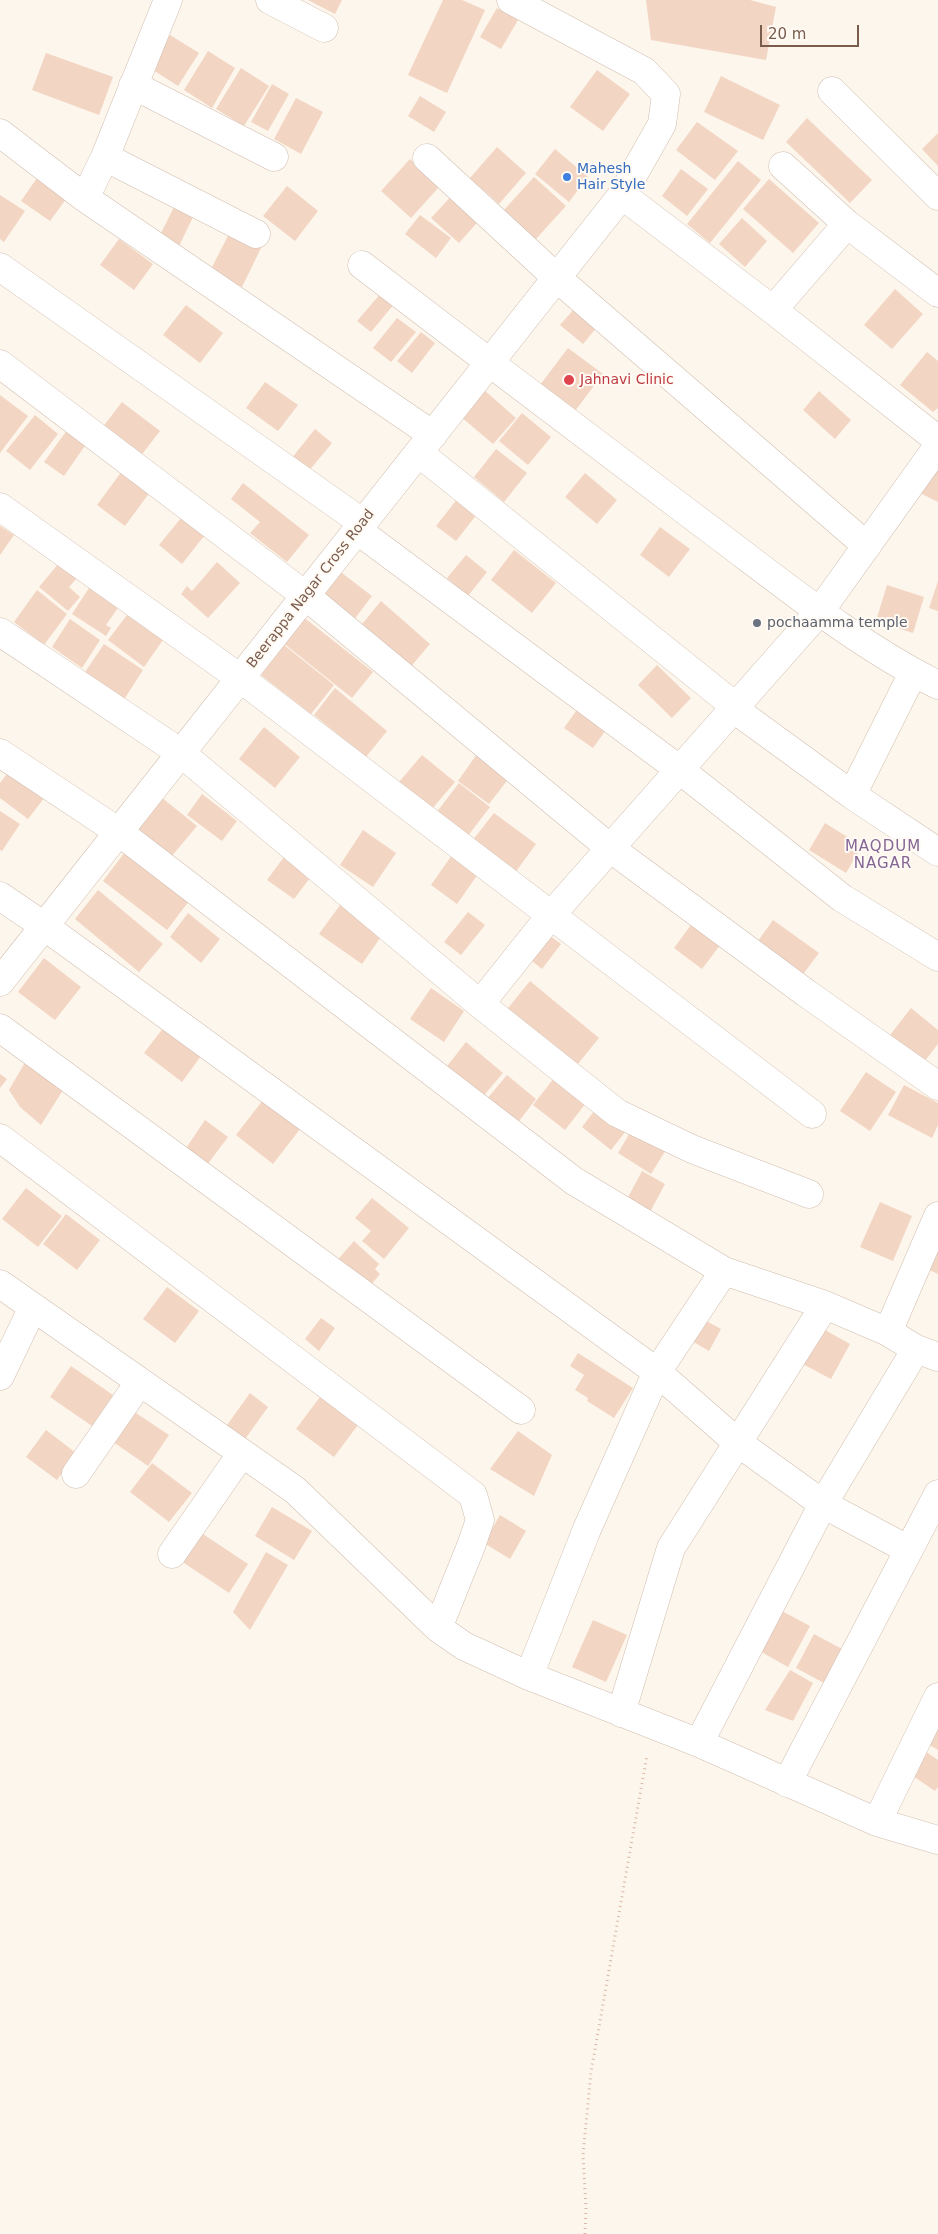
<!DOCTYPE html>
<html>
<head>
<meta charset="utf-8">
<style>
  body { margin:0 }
  #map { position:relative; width:938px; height:2234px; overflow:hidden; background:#fdf6ec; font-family:"DejaVu Sans",sans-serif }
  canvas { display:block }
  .scale { position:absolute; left:760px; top:25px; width:99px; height:22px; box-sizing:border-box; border:2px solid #7a5c4d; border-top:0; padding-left:6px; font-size:15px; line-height:18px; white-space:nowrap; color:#7a5c4d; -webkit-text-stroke:4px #fffaf3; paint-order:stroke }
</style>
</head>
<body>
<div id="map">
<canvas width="938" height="2234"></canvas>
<div class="scale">20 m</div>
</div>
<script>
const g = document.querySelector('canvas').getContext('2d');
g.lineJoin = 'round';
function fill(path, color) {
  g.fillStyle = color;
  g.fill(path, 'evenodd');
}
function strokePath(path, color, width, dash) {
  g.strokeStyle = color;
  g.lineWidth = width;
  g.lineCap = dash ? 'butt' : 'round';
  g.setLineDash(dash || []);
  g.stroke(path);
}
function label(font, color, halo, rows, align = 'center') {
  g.font = font + ' "DejaVu Sans",sans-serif';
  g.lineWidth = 4;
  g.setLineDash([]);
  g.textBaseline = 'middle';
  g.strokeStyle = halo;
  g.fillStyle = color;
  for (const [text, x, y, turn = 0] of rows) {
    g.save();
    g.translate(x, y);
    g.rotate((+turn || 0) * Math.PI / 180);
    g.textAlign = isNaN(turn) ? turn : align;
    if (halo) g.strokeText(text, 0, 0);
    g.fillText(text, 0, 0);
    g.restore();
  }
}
const building = new Path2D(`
  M308,0H342L335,14Z
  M443,0H462L485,10L447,93L408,75Z
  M646,0H750L776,7L766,60L651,40Z
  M497,8L518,20L501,49L480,37Z
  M170,35L199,53L178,86L150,68Z
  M208,51L235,68L212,108L184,90Z
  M46,53L113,77L99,115L32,90Z
  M241,68L269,86L244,126L216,109Z
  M597,70L630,94L603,131L570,107Z
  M721,76L780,105L763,140L704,112Z
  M272,84L289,94L268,131L251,122Z
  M420,96L446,112L434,132L408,116Z
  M296,98L323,112L301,154L274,139Z
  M807,118L872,180L850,203L786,142Z
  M697,122L738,151L715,180L676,150Z
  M938,133V166L922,149Z
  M497,147L526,173L499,204L470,178Z
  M555,149L588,177L569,202L535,174Z
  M410,159L440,186L411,218L381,191Z
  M738,161L761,180L710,243L687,224Z
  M681,169L708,189L687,216L662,196Z
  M39,175L69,195L50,221L21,201Z
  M534,177L566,206L535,240L503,211Z
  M769,179L819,223L793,253L743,209Z
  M287,186L318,211L295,241L263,216Z
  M456,191L484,215L459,243L431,218Z
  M0,195L25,211L4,242L0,239Z
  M175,205L194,215L179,246L159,237Z
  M420,215L451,238L436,258L405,234Z
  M742,218L767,241L745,267L719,244Z
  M231,230L262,246L242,287L210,271Z
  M119,239L153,264L134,290L100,265Z
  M895,289L923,314L892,349L864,325Z
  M381,293L394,304L371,332L357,321Z
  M186,305L223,333L200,363L163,335Z
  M575,308L598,326L583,344L560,325Z
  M397,318L416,332L391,362L373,348Z
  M421,332L435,343L412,373L397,361Z
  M568,348L603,374L575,411L540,385Z
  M927,352L938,361V408L933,412L900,385Z
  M265,382L298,405L278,431L246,408Z
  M483,389L516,418L493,444L460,416Z
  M819,391L851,420L835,439L803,410Z
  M0,395L28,416L0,453Z
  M122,402L160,431L136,462L99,432Z
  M522,413L551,437L528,465L499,441Z
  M35,415L58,434L30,470L6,451Z
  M70,426L89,440L64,476L44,462Z
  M315,429L332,443L308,472L291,459Z
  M496,449L527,473L504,502L474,477Z
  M125,467L153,488L125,526L97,505Z
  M938,470V502L918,492Z
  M585,473L617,500L597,524L565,497Z
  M243,483L309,535L287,562L250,533L260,522L231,499Z
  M462,493L481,509L456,541L436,526Z
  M185,513L208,531L182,564L159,545Z
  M0,526L14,535L0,555Z
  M660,527L690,549L669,577L640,555Z
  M514,550L556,583L532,613L491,580Z
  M466,555L487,572L468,596L447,578Z
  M217,562L240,583L208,618L181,594L187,586L192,591Z
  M59,563L77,578L69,587L80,597L68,611L39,587Z
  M338,570L372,596L350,625L316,599Z
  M938,581V611L929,608Z
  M887,585L924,597L913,633L876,621Z
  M89,588L118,608L106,625L111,628L106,636L72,614Z
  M37,590L67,614L44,645L14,622Z
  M381,601L430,644L408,670L358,629Z
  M127,615L163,640L144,667L108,640Z
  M302,616L373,672L352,698L282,642Z
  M70,619L100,640L82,668L52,647Z
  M104,644L143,670L123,701L83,675Z
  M284,645L334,685L311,714L261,675Z
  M657,665L691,698L672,718L638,685Z
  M335,688L387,731L366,757L314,715Z
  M579,707L608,727L593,748L564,728Z
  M264,727L300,757L275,788L239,759Z
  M477,754L509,778L489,804L458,781Z
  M422,755L455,782L431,810L399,782Z
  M13,766L48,793L28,819L0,798V783Z
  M459,783L490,807L467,837L436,813Z
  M202,794L237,821L222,841L187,815Z
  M161,797L197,826L171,857L136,827Z
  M0,811L20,824L2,851L0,850Z
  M494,813L536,844L515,873L472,841Z
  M825,823L862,846L846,873L809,850Z
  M363,830L396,853L373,887L340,865Z
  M289,850L316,870L294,899L267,880Z
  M125,852L189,901L167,930L103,881Z
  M452,855L478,874L457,904L431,885Z
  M98,890L163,944L139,972L75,919Z
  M343,901L385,931L362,964L319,934Z
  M468,912L485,925L461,955L444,942Z
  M188,913L220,939L201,963L170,937Z
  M696,918L724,940L702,969L674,948Z
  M773,920L819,953L798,981L753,948Z
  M541,929L561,944L542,969L522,953Z
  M44,958L81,987L55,1020L18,992Z
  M530,981L599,1038L573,1070L504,1013Z
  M431,988L464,1011L444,1042L410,1019Z
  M911,1008L938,1030V1044L924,1062L890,1035Z
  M164,1027L201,1056L182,1082L144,1053Z
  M466,1042L503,1073L480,1100L444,1070Z
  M27,1059L63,1090L41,1125L20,1107L9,1090Z
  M866,1072L896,1092L870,1131L840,1111Z
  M0,1074L7,1079L0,1088Z
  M507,1075L536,1099L516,1125L486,1100Z
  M554,1078L586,1103L565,1130L533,1105Z
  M904,1085L938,1103V1125L932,1138L888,1115Z
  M263,1100L300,1129L273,1164L236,1135Z
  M601,1102L630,1126L611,1150L582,1127Z
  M205,1120L228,1137L204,1169L182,1154Z
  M635,1124L669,1145L651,1174L618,1153Z
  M642,1171L665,1184L649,1214L626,1201Z
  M26,1188L62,1216L38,1247L2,1219Z
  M372,1198L409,1228L384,1259L362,1241L371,1231L355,1218Z
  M880,1202L912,1216L893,1261L860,1247Z
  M66,1214L100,1240L77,1270L43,1244Z
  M938,1240V1274L925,1268Z
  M354,1241L379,1264L375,1269L380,1274L365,1292L334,1264Z
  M167,1287L199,1311L175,1343L143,1319Z
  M697,1316L721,1329L709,1351L685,1337Z
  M321,1318L335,1328L319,1351L305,1339Z
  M816,1325L850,1344L831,1379L797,1361Z
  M578,1353L633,1388L614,1418L587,1401L588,1398L575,1390L584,1375L570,1366Z
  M71,1366L113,1395L92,1426L50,1397Z
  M250,1393L268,1407L243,1442L225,1428Z
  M323,1393L361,1421L334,1457L296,1429Z
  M127,1407L169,1435L148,1466L106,1437Z
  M46,1430L76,1453L57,1480L26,1457Z
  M518,1431L552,1455L534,1496L490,1469Z
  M152,1463L192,1493L169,1522L130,1492Z
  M272,1507L312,1531L294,1560L255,1536Z
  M500,1515L526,1531L510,1559L484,1543Z
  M200,1532L248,1564L229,1593L181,1561Z
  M266,1552L288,1565L250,1630L233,1612Z
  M778,1609L810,1626L788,1667L756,1649Z
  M593,1620L627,1635L606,1682L572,1667Z
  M814,1634L844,1650L826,1684L796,1668Z
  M790,1670L813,1683L793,1721L765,1710Z
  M938,1723V1750L923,1741Z
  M922,1749L938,1760V1787L935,1791L907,1772Z`);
const path = new Path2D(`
  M585,2234L586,2208L583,2155L591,2072L647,1755`);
const street = new Path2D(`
  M270,0L324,28
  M511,0L644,71L666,94L662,124L622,195L773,310L938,440
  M133,85L274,157
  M832,91L938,196
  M0,133L85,198L433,435
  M105,157L256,234
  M427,158L557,278L867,546
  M783,166L847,224
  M85,198L105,157L168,0
  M362,265C474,351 586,436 699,521C776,578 852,642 938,685
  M0,267L363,523
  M773,310L847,224L938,293
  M0,364L306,596L610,848L806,993L938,1086
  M419,453L736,707
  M0,507L240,678L812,1114
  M357,530L680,770L842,898L938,957
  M0,632L181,753L480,1004L617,1113L692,1149L809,1194
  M734,709L852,795L938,852
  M0,753L119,832L574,1181L724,1271L657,1372L587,1529L529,1676
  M852,795L913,673
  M0,896L44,926L657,1372L737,1442L823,1504L909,1550
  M0,982L622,195
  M480,1004L551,915L820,611L938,446
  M0,1028L521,1410
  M0,1138L473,1495L480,1520L471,1546L438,1628
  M724,1271L825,1305L888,1332L916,1349L938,1357
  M0,1284L295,1490L438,1628L464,1646L529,1676L699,1743L877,1822L938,1840
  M888,1332L938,1216
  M0,1376L33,1307
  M76,1474L139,1383
  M172,1554L242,1453
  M621,1713L671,1548L825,1305
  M699,1743L823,1504L916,1349
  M787,1783L938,1494
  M877,1822L938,1697`);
const markers = [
  [567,177,5,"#3f7fe0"],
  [569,380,6,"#e0444e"],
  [757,623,5,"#6b7280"]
];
const shopNames = [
  ["Mahesh",577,169],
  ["Hair Style",577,185]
];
const healthNames = [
  ["Jahnavi Clinic",580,380]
];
const streetNames = [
  ["Beerappa Nagar Cross Road",311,589,-52]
];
const worshipNames = [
  ["pochaamma temple",767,623]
];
const neighbourhoodNames = [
  ["MAQDUM",883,847],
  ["NAGAR",883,864]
];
fill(building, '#f3d5c3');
strokePath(street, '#d1beb0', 29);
strokePath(path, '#d9b8a5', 3, [1, 4]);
strokePath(street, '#fff', 28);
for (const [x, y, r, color] of markers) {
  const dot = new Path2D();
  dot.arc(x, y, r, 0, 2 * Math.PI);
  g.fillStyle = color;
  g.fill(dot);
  strokePath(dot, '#fffaf3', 2);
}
label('14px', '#366cbe', '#fffaf3', shopNames, 'left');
label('14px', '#be3a42', '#fffaf3', healthNames, 'left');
label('14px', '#7a5c4d', '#fffaf3', streetNames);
label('14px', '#5b616d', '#fffaf3', worshipNames, 'left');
g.letterSpacing = '1px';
label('15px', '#846695', '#fffaf3', neighbourhoodNames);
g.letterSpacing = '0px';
</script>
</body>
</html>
